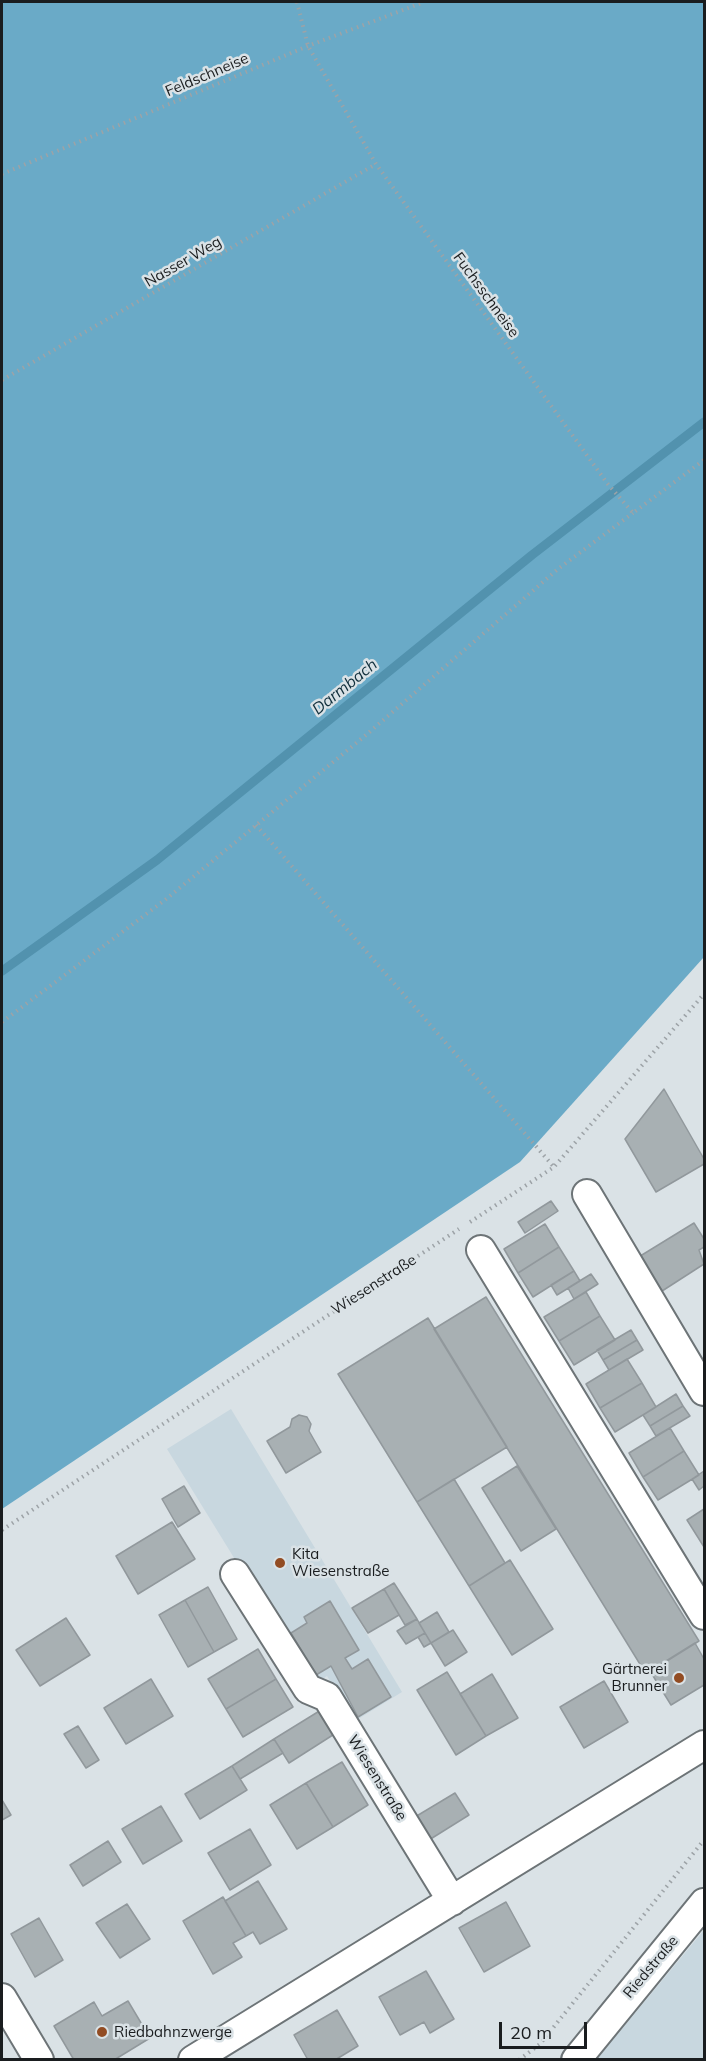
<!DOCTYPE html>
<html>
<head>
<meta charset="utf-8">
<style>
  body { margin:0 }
  #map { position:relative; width:706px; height:2061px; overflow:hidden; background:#dae2e6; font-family:Mulish,sans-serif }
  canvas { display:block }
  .frame { position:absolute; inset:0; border:3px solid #1a1d1f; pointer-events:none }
  .scale { position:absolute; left:499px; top:2022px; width:88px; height:27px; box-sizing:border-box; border:3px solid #1a1d1f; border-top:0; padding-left:8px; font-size:18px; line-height:21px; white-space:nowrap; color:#1a1d1f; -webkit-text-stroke:4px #dae2e6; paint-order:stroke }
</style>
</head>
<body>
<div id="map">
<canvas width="706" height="2061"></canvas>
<div class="frame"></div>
<div class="scale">20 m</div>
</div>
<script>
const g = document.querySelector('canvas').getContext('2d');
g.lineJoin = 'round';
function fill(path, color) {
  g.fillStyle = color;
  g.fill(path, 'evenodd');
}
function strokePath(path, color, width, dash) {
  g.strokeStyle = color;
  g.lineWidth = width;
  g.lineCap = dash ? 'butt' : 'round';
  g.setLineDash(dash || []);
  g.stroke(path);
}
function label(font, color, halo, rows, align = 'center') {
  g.font = font + ' Mulish,sans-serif';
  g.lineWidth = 5;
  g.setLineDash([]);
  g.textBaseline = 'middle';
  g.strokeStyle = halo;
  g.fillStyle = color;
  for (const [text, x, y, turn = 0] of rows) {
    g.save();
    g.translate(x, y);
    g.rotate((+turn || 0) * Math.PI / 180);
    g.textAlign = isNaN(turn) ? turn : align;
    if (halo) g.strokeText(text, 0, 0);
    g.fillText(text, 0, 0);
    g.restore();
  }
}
const built = new Path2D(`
  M231,1409L402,1692L355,1721L327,1676L319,1681L308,1678L167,1449Z
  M704,1930V2059H597Z`);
const forest = new Path2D(`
  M2,2H704V957L520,1162L2,1509Z`);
const stream = new Path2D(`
  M2,971L157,860L532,555L704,422`);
const building = new Path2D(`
  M664,1089L704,1159V1164L656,1192L625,1139Z
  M551,1201L558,1211L525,1233L518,1222Z
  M694,1223L704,1239V1247L699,1250L704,1264L659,1293L637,1258Z
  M545,1224L559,1247L518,1273L504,1249Z
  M559,1247L574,1271L533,1297L518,1273Z
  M574,1271L580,1281L557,1295L551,1285Z
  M591,1274L598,1284L574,1299L568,1288Z
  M586,1292L600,1316L559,1341L544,1317Z
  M486,1297L699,1641L646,1674L434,1329Z
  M600,1316L615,1340L574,1365L559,1341Z
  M428,1318L507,1447L417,1502L338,1374Z
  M631,1330L637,1340L603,1360L597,1350Z
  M637,1340L643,1350L609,1370L603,1360Z
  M627,1359L642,1383L600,1408L586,1384Z
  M642,1383L656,1407L615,1432L600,1408Z
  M676,1394L683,1406L650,1426L643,1415Z
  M683,1406L690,1416L656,1436L650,1426Z
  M299,1415L307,1417L311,1424L309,1431L321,1452L286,1473L267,1441L290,1427L292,1419Z
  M670,1428L684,1451L643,1477L629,1453Z
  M684,1451L699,1475L658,1500L643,1477Z
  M517,1466L556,1529L521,1551L482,1488Z
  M704,1471V1486L699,1490L692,1479Z
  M454,1479L505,1563L469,1586L417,1502Z
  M184,1486L200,1513L178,1527L162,1499Z
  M704,1509V1547L687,1520Z
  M172,1522L195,1559L138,1594L116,1556Z
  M510,1560L553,1629L512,1655L469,1586Z
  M394,1583L417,1619L405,1625L384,1589Z
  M208,1587L237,1639L214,1652L185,1600Z
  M384,1589L399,1615L368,1633L352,1608Z
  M185,1600L214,1652L188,1667L159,1615Z
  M330,1601L359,1650L345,1658L352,1669L368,1659L391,1697L358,1717L331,1666L316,1675L291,1633L307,1623L304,1617Z
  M437,1612L449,1632L431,1643L419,1623Z
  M66,1618L90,1655L40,1686L16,1650Z
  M417,1619L425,1633L406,1644L397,1631Z
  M453,1630L467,1652L445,1666L431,1643Z
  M425,1633L431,1643L424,1647L418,1637Z
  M695,1643L704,1659V1685L671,1705L650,1671Z
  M258,1649L276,1679L226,1709L208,1679Z
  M447,1672L486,1736L456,1755L417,1690Z
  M492,1674L518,1718L486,1736L460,1694Z
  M151,1679L173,1716L126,1744L104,1708Z
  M276,1679L293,1707L243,1737L226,1709Z
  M604,1681L628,1722L584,1748L560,1707Z
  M321,1710L336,1733L289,1763L274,1739Z
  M78,1726L99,1760L86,1768L64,1734Z
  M274,1739L283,1753L240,1779L232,1766Z
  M342,1762L368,1805L333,1827L306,1783Z
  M232,1766L247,1790L200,1819L185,1794Z
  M306,1783L333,1827L297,1849L270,1805Z
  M455,1793L469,1815L429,1840L415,1817Z
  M2,1800L11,1815L2,1820Z
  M161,1806L182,1841L143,1864L122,1829Z
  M250,1829L271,1865L230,1890L208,1853Z
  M108,1841L121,1862L83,1886L70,1865Z
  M258,1881L287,1929L260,1944L253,1932L246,1936L225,1901Z
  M223,1897L246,1936L233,1943L242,1957L213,1974L183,1921Z
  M506,1902L530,1946L484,1972L459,1928Z
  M127,1904L150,1939L120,1958L96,1923Z
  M39,1918L63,1960L35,1977L11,1934Z
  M426,1971L454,2019L430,2033L424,2022L400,2035L379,1997Z
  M128,2001L150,2038L114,2060H74L54,2026L94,2002L102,2016Z
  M337,2010L358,2046L335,2060H308L294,2035Z`);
const path = new Path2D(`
  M297,2L308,46L376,164L607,483L633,513L704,460
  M2,174L308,46L424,2
  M2,380L376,164
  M256,825L554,1167
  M2,1022L165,900L366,735L558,569L633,513
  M470,1222L554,1167L704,994
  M2,1530L459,1229
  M519,2060L540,2044L704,1840`);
const minor = new Path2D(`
  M587,1194L704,1391
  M481,1250L704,1615
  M235,1574L308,1689L327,1697L452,1901
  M2,1998L39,2060
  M193,2060L704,1745
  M576,2060L704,1903`);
const markers = [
  [280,1563,6,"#924c23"],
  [679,1678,6,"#924c23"],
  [102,2032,6,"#924c23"]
];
const streetNames = [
  ["Feldschneise",207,75,-23],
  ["Nasser Weg",183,262,-30],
  ["Fuchsschneise",486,295,54],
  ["Wiesenstraße",374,1285,-33],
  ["Wiesenstraße",377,1778,58],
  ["Riedstraße",651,1967,-50]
];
const poiNames = [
  ["Kita",292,1554],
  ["Wiesenstraße",292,1571],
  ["Gärtnerei",667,1669,"right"],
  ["Brunner",667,1686,"right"],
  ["Riedbahnzwerge",114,2032]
];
const waterNames = [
  ["Darmbach",345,687,-39]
];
fill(built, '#c8d7df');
fill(forest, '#6aaac7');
strokePath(stream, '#5292ae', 9);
fill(building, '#a8b0b3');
strokePath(building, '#91989c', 1.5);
strokePath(minor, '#6d7477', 32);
strokePath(path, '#9da3a7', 4, [1.5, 4.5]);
strokePath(minor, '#fff', 28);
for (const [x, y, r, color] of markers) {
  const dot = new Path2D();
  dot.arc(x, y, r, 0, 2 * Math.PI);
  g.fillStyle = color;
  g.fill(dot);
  strokePath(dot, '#dae2e6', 2);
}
label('15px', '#1a1d1f', '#dae2e6', streetNames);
label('15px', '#1a1d1f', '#dae2e6', poiNames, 'left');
label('italic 16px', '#102f3c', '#dae2e6', waterNames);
</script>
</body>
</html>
